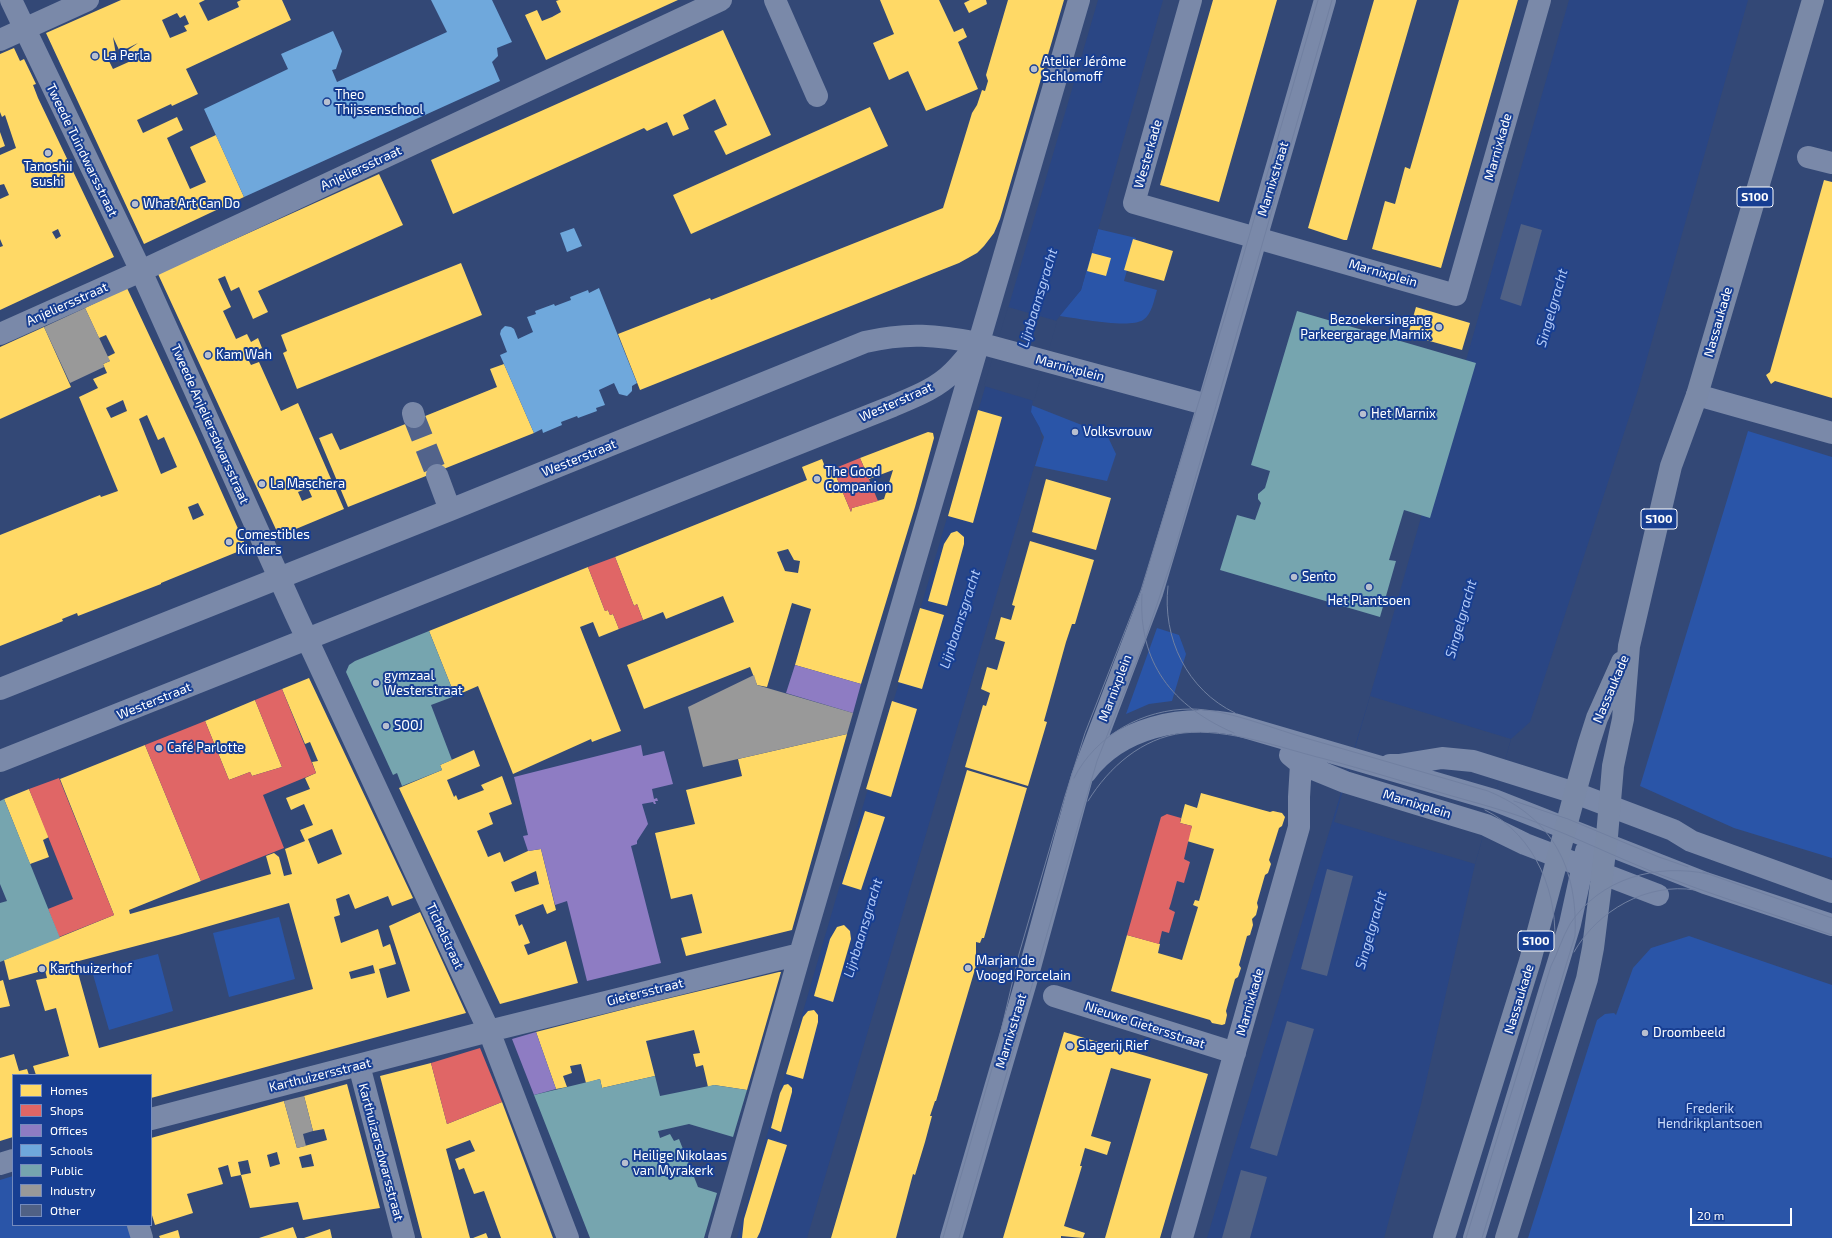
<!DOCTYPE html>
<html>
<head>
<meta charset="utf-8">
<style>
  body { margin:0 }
  #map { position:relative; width:1832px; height:1238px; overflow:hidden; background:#334876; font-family:"Exo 2",sans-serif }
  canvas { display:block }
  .legend { position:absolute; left:12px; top:1074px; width:140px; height:152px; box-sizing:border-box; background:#173e92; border:1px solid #748bbe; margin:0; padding:5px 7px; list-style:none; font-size:12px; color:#fff }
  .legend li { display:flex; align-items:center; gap:8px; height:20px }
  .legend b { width:20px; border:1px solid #748bbe }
  .scale { position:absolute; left:1690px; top:1208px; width:102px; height:18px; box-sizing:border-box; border:2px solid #fff; border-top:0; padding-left:5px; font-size:12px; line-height:14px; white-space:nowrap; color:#fff; -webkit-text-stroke:3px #173e92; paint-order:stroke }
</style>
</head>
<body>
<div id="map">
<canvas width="1832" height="1238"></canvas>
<ul class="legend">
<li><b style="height:11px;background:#ffd966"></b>Homes</li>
<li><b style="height:11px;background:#e06666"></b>Shops</li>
<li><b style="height:11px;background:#8e7cc3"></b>Offices</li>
<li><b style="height:11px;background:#6fa8dc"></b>Schools</li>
<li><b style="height:11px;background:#76a5af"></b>Public</li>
<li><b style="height:11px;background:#999"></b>Industry</li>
<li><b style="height:11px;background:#506185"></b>Other</li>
</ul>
<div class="scale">20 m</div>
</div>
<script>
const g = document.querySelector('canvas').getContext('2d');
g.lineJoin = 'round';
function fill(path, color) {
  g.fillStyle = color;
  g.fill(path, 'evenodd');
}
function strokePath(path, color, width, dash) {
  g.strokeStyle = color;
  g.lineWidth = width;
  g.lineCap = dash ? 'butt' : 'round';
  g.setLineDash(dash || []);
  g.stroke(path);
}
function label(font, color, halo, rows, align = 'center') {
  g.font = font + ' "Exo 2",sans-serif';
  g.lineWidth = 4;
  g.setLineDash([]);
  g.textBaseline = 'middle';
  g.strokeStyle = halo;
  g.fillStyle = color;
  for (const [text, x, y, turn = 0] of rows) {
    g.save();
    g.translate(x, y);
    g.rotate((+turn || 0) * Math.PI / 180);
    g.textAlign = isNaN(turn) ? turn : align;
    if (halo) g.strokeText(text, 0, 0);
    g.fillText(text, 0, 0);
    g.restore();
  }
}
const green = new Path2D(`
  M1098,229L1136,238L1124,281L1157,290C1154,300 1152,314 1143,320C1129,329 1077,318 1059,316L1081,290Z
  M1026,403L1107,435L1116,454L1107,481L1035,466L1044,437Z
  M1748,431L1832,457V858L1734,828L1640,786Z
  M1157,628L1179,635L1186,654L1172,701L1149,704L1126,714Z
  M279,917L295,979L229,997L213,933Z
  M1689,936L1832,985V1238H1528L1597,1020L1605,1014L1614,1013L1616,1015L1633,968L1651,948Z
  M158,954L173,1011L109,1030L92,971Z
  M13,1176V1225H134L138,1238H0V1180Z`);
const water = new Path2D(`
  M1098,0H1163L1081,290L1055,322L1033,399L1031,412L1040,428L1042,440L807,1238H737Z
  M1569,0H1748L1638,390L1530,722L1511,739L1475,864L1421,1104L1384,1238H1207L1370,696Z`);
const pier = new Path2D(`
  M1008,307L1057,321L1034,401L984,386Z
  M1370,696L1511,739L1475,864L1334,822Z`);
const homes = new Path2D(`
  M121,0H205L199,3L208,21L239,7L237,2L241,0H282L291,20L186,69L198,94L172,106L171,104L137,120L143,133L177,117L183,130L167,138L190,189L206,182L190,147L216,135L244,197L144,244L46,33ZM177,13L180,18L185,15L189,24L184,26L187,31L170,38L162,20ZM113,37L120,52L138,43L128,50L133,60L113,69L108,59L116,55Z
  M559,0H678L546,60L525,15L537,10L542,21L552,17L561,12L556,1Z
  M880,0H939L954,32L963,28L967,37L958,42L978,89L926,111L908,71L889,80L873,43L894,34Z
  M970,0H986L987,4L969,13L964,3Z
  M1008,0H1064L1000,219L994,233L984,246L977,253L959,263L640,390L618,334L710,298L711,300L943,208L972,113L977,105L982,90L985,91L988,81L986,75Z
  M1213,0H1277L1219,202L1160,185Z
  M1374,0H1417L1347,240H1344L1308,228Z
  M1459,0H1518L1441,268L1372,249L1385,201L1395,204L1405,167L1410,169Z
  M723,30L771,135L726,155L714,131L727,125L715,99L683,115L689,129L673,136L667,122L647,131L644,128L453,214L431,160Z
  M14,48L20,61L24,59L36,84L33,85L38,98L114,257L0,310V247L3,246L0,239V199L9,195L4,184L0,185V155L16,148L5,115L2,117L0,112V54ZM28,161L33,171L28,173L23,163ZM58,229L61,236L56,239L52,232Z
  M870,107L888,146L691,234L673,195Z
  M0,132L5,146L0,148Z
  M379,174L403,225L258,291L268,312L253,319L239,287L231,291L225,276L218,279L231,307L223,311L236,339L247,334L251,342L258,338L262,348L246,355L251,365L259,362L281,411L298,403L344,509L279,536L158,274ZM308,488L312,497L302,501L298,492Z
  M1824,180L1832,182V398L1775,381L1771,384L1766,375L1770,372Z
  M1133,239L1173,251L1164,281L1124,270Z
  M1092,253L1111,258L1106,276L1087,271Z
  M461,263L482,315L297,389L283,353L287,351L281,335Z
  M127,288L197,437L244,542L245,547L242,550L161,583V584L78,616L77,613L62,619L63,621L0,646V535L100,495L101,497L118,491L79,397L98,388L93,379L107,373L103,364L110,361L107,357L115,353L106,335L99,338L85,308ZM123,400L127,411L111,418L106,408ZM147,415L158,440L164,437L177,467L161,474L139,419ZM198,503L204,515L193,520L188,507Z
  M1416,307L1470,323L1462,350L1408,335Z
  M44,327L71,387L0,419V347Z
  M504,364L534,433L348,507L319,438L332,433L340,450L393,429L497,387L490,369Z
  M978,410L1002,417L973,523L948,516Z
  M928,432L933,433L934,438L915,507L861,684L795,665L811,609L792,603L767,687L757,685L750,667L644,709L627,665L734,622L723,596L666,619L663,612L643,620L637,604L634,606L615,557L807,480L802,467L822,459L827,472L833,469L851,512L852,508L884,499L893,470L869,479L860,458ZM788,549L794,560L800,561L798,573L785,571L777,552Z
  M1046,479L1111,498L1096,550L1032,532Z
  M957,531L964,537V544L947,606L928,601L944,544L951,533Z
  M1030,541L1094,560L1075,624H1072L1066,642L1044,721L1047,722L1028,786L965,767L983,705L986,706L990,693L981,689L987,667L997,670L1005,642L995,639L1001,617L1011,620L1015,606L1012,605Z
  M588,567L605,611L608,610L610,615L613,614L619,629L599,637L593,622L580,627L621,731L592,742L591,739L513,774L478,686L455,696L429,631Z
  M920,608L944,615L922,689L898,682Z
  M309,678L413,898L392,906L388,896L355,909L349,894L336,899L340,915L334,917L341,943L378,929L383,947L390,944L396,964L379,969L387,998L410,991L389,926L420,912L466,1013L151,1098V1075H36L33,1066L69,1056L56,1008L45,1011L36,980L47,978L45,970L9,980L4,960L114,915L60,779L145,745L201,881L129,910L130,914L271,874L266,856L274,853L279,857L284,876L292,874L285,849L305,841L300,830L313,825L304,804L291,810L286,798L310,789L305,778L316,773L312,762L318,761L310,742L305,744L282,689ZM332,829L342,854L318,864L308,839ZM289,903L313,989L99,1048L75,962L178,935ZM373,965L375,973L351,979L349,972Z
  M255,700L282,767L252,776L250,772L229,780L205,721Z
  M892,701L917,709L891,797L866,789Z
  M847,734L792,930L686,956L681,938L702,933L692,894L671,899L655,833L695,824L686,790L742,776L738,759Z
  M474,750L480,766L447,780L454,797L456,795L458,800L484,790L481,785L502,776L512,804L489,813L493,824L477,831L488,857L500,852L504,862L528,851L541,849L556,910L547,914L543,904L515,915L519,926L522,924L530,943L524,945L528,955L566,941L578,983L500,1004L399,788L442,770L440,765ZM536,871L539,884L515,892L511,882Z
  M967,770L1027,788L984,938H982L980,943L976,942V958L978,959L936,1101H935L930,1116H932L925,1142L915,1175L913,1174L896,1238H831Z
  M29,789L49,837L43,840L49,857L30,864L4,799Z
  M1201,793L1270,812L1273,811L1282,813L1285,817L1282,826L1279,828L1269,860L1271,864L1268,873L1265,875L1257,903L1258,907L1256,915L1252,919L1253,925L1250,935L1247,936L1239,965L1241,968L1238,977L1235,979L1226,1011L1227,1015L1225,1024L1222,1025L1212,1023L1210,1020L1111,991L1127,935L1160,944L1158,953L1182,960L1198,907L1193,905L1195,900L1199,901L1214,849L1187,841L1192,826L1180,823L1185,804L1197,808Z
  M865,811L885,817L861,890L842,884Z
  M844,925L850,931L851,939L833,1002L814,996L830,939L837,927Z
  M779,972H781L747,1090L714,1085L708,1087L703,1065L696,1067L693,1054L700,1053L694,1030L646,1041L655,1076L602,1088L600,1079L586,1083L581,1064L570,1066L572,1073L563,1076L567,1087L556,1089L536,1032L637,1006Z
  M3,980L10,1006L0,1008V981Z
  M814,1010L818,1015V1022L803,1079L786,1074L803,1017L808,1011Z
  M1064,1032L1208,1074L1160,1238H1105L1151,1079L1111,1068L1091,1136L1111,1142L1107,1155L1085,1148L1080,1166H1082L1064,1226L1085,1233L1083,1238L1061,1236V1238H1003Z
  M14,1054L19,1071L27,1069L29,1075H13V1137L0,1141V1058Z
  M431,1063L447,1124L502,1102L553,1238H501L484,1191L474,1194L464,1168L459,1170L455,1159L475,1151L470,1140L446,1149L470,1238H422L380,1076Z
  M347,1084L380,1208L303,1220L298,1202L250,1208L241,1175L251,1173L248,1160L238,1162L241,1175L231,1177L228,1165L218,1168L223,1184L187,1194L193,1213L155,1225L151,1212V1138L284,1101L297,1148L327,1140L324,1129L313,1131L304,1096ZM277,1152L280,1164L270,1167L267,1155ZM311,1154L314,1166L302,1168L299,1157Z
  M788,1084L792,1088V1092L781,1132L771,1128L780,1093L784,1085Z
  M768,1139L787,1145L760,1232L757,1238H742L744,1219Z
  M293,1227L297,1238H259Z
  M330,1229L332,1238H304Z
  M178,1230L180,1238H160L159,1236Z
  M486,1233L488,1238H473Z`);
const shops = new Path2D(`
  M860,458L878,501L852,508L851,512L833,469Z
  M615,557L634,606L637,604L643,620L619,629L613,614L610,615L608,610L605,611L588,567Z
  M282,689L316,773L263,795L284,848L201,881L145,745L205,721L229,780L250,772L252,776L282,767L255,700Z
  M59,778L114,915L59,937L48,909L73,899L29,789Z
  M1167,814L1181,818L1180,823L1192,826L1184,859L1190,862L1184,883L1177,881L1171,903L1169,909L1175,912L1169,933L1162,931L1159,944L1127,935L1161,817Z
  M480,1048L502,1102L447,1124L431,1063Z`);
const offices = new Path2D(`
  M795,665L861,684L853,713L786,693Z
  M641,745L643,756L664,751L673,784L652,789L654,799L657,798L658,801H655L656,804H654L653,802L642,804L648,824L637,841V844L631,846L661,963L587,981L567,901L555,905L541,849L528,851L523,836L528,835L514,777Z
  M536,1032L556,1089L534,1095L512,1039Z`);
const schools = new Path2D(`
  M431,0H492L512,42L497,48L498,56L492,62L500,81L244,197L204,109L288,69L281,54L333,31L342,51L336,69L332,70L337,82L447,32Z
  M574,228L582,246L567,252L560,233Z
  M599,288L637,383L632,386V391L627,396L619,394L614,383L599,390L605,405L596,408L597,411L578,418L577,416L561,422L562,425L543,433L542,429L534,433L500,355L507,352L500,334L501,330L505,326L511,327L514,329L518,339L533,332L527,317L536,314L535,311L554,304L555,306L571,300L570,297L588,290L589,293Z`);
const public = new Path2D(`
  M1297,311L1476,363L1430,518L1404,510L1389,560L1396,561L1380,617L1220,570L1237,515L1255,520L1261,503L1258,499V494L1265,488L1270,471L1251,465Z
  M429,631L455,696L431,705L452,760L440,765L442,770L402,786L397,773L393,775L346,672L349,665L355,661Z
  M4,799L60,938L0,962V903L7,901L0,884V801Z
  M655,1076L660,1096L714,1085L747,1090L733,1137L689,1124L658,1131L660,1138L670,1134L674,1141L679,1139L698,1187L717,1193L704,1238H590L534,1095L600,1079L602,1088Z`);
const industry = new Path2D(`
  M85,308L110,361L103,364L104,367L70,383L44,327Z
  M754,675L757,685L853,713L847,734L703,767L688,707Z
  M304,1096L313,1131L303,1134L306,1146L297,1148L284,1101Z`);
const building = new Path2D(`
  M1521,224L1542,230L1521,306L1500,299Z
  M1327,869L1353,876L1327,976L1301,969Z
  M1287,1021L1314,1029L1277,1156L1250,1148Z
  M1241,1170L1267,1177L1250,1238H1222Z`);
const minorTunnel = new Path2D(`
  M414,417L437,475`);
const minor = new Path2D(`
  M11,0L141,271L295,613L489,1031L568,1238
  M775,0L817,96
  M1191,0L1134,203L1456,295L1540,0
  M0,40L88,0
  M1808,157L1832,163
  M0,334L141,271L721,0
  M1697,395L1832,433
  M413,413L414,417
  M437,475L450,510
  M0,689L450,510L865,342C907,332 937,335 979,343L1208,405
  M1290,755L1301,764L1345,782L1486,825L1525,844L1658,895
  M0,761L893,406C914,397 936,389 953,372C961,364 968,355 975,347
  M1390,765H1399L1442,758L1473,761L1575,793L1673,830L1691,841L1832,892
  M1086,772C1120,727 1181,715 1234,724L1494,800L1705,883L1832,925
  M1054,996L1235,1053
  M359,1065L404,1238
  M151,1119L489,1031L800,954
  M0,1164L13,1160
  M138,1225L142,1238
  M719,1238L800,954L1079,0
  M951,1238L1026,982L1082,777L1152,593L1208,405L1325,0
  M1182,1238L1299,827V797L1301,764
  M1474,1238L1570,924L1586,851`);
const major = new Path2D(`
  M1444,1238L1530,961L1575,793L1589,743L1597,718L1622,662
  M1506,1238L1587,979L1593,948L1607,836L1613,766L1623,719L1629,646L1671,466L1697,395L1813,0`);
const tram = new Path2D(`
  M1168,586C1162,638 1187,690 1235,713
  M1142,594C1138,663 1172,706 1234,733
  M1074,778C1096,735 1143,709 1191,709C1225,709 1269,727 1302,737C1364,755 1426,773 1488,791C1553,818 1578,868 1575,936L1482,1238
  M1088,801C1109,767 1142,738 1183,733C1230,728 1280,748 1325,759C1366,770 1405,782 1445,794C1476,803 1508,811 1538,823C1577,838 1614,856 1653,872C1712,895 1773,914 1832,935
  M1514,801L1568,819L1659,857L1688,867
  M1485,810C1536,835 1560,896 1554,950
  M1703,872L1832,918
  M1574,952C1597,911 1647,882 1695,890
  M943,1238L993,1065L1019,954L1065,796L1085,733L1141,590L1238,274L1318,0
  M959,1238L1097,761L1145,640L1172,560L1332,0
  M1466,1238L1551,966C1558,952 1562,938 1570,924C1600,878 1657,863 1708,874`);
const markers = [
  [95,56,4,"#b8bfcf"],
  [1034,69,4,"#b8bfcf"],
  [327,102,4,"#b8bfcf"],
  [48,153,4,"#b8bfcf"],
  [135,204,4,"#b8bfcf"],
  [1439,327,4,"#b8bfcf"],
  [208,355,4,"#b8bfcf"],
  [1363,414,4,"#b8bfcf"],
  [1075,432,4,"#b8bfcf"],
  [817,479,4,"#b8bfcf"],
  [262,484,4,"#b8bfcf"],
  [229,542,4,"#b8bfcf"],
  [1294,577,4,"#b8bfcf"],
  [1369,587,4,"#b8bfcf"],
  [376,683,4,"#b8bfcf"],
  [386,726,4,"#b8bfcf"],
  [159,748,4,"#b8bfcf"],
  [968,968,4,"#b8bfcf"],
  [42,969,4,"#b8bfcf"],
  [1645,1033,4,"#b8bfcf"],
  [1070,1046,4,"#b8bfcf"],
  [625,1163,4,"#b8bfcf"]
];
const shields = [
  [1755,197,36],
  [1659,519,36],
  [1536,941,36]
];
const shieldNames = [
  ["S100",1755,197],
  ["S100",1659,519],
  ["S100",1536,941]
];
const poiNames = [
  ["La Perla",103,56],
  ["Atelier Jérôme",1042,62],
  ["Schlomoff",1042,77],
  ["Theo",335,95],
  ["Thijssenschool",335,110],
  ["Tanoshii",48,167,"center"],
  ["sushi",48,182,"center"],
  ["What Art Can Do",143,204],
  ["Bezoekersingang",1431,320,"right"],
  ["Parkeergarage Marnix",1431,335,"right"],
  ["Kam Wah",216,355],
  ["Het Marnix",1371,414],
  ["Volksvrouw",1083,432],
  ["The Good",825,472],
  ["Companion",825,487],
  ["La Maschera",270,484],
  ["Comestibles",237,535],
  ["Kinders",237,550],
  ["Sento",1302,577],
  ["Het Plantsoen",1369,601,"center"],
  ["gymzaal",384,676],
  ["Westerstraat",384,691],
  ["SOOJ",394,726],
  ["Café Parlotte",167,748],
  ["Marjan de",976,961],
  ["Voogd Porcelain",976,976],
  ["Karthuizerhof",50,969],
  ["Droombeeld",1653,1033],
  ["Slagerij Rief",1078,1046],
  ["Heilige Nikolaas",633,1156],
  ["van Myrakerk",633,1171]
];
const streetNames = [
  ["Marnixkade",1498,147,-74],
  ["Tweede Tuindwarsstraat",82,150,64],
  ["Westerkade",1148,154,-74],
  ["Anjeliersstraat",361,168,-25],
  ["Marnixstraat",1273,179,-73],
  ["Marnixplein",1383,273,16],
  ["Anjeliersstraat",67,304,-24],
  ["Nassaukade",1718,322,-74],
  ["Marnixplein",1070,368,15],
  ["Westerstraat",896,402,-24],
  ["Tweede Anjeliersdwarsstraat",210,424,66],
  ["Westerstraat",579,458,-22],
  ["Marnixplein",1115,688,-69],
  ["Nassaukade",1611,689,-67],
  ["Westerstraat",154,701,-22],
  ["Marnixplein",1417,804,17],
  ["Tichelstraat",445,936,65],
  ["Gietersstraat",645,992,-14],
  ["Nassaukade",1519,999,-73],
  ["Marnixkade",1250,1002,-74],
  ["Nieuwe Gietersstraat",1145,1025,18],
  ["Marnixstraat",1011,1031,-73],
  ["Karthuizersstraat",320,1075,-14],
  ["Karthuizersdwarsstraat",381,1152,75]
];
const parkNames = [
  ["Frederik",1710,1109],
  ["Hendrikplantsoen",1710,1124]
];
const waterNames = [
  ["Lijnbaansgracht",1038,298,-73],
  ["Singelgracht",1552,308,-74],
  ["Lijnbaansgracht",960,619,-72],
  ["Singelgracht",1461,619,-74],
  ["Lijnbaansgracht",863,928,-73],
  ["Singelgracht",1371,930,-74]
];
fill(green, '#2a55a8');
fill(water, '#2a4684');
fill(pier, '#334876');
fill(homes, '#ffd966');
fill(shops, '#e06666');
fill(offices, '#8e7cc3');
fill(schools, '#6fa8dc');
fill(public, '#76a5af');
fill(industry, '#999');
fill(building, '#506185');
strokePath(minorTunnel, '#52638b', 22, [22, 11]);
strokePath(minor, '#7a89a9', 22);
strokePath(major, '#7a89a7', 22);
strokePath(tram, '#7180a1', 1);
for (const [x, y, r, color] of markers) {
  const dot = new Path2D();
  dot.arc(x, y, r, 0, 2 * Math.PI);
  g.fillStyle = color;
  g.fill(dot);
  strokePath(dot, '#173e92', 1.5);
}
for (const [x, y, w] of shields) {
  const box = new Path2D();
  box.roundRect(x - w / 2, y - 10, w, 20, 3);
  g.fillStyle = '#173e92';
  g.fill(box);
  strokePath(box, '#fff', 1);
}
label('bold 12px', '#fff', null, shieldNames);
label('13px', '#fff', '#173e92', poiNames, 'left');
label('13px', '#fff', '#173e92', streetNames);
label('13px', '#ccdcfb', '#173e92', parkNames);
label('italic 14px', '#b1c9f7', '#173e92', waterNames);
</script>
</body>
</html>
